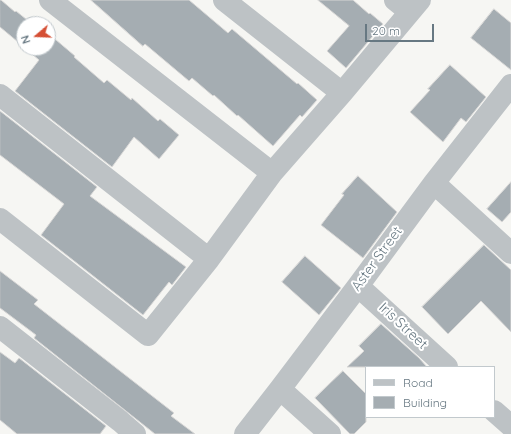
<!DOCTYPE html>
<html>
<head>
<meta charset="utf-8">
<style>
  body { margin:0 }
  #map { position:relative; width:511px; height:434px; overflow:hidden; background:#f6f6f3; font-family:Quicksand,sans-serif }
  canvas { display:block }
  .legend { position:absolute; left:365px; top:366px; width:130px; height:52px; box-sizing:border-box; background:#fff; border:1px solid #c2c9cd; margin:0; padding:5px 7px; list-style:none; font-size:12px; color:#677882 }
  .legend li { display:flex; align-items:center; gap:8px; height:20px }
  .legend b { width:20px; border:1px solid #c2c9cd }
  .north { position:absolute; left:16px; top:16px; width:40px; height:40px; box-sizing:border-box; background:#fff; border:1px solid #c2c9cd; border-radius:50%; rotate:251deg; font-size:11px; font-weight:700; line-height:16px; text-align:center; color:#677882 }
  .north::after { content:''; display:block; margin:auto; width:14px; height:18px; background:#d54f34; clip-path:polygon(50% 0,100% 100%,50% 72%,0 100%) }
  .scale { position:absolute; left:365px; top:24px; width:69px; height:18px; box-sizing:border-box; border:2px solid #677882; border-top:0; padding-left:5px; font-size:12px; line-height:14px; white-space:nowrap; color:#677882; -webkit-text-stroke:3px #fff; paint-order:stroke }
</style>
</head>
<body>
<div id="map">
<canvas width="511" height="434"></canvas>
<ul class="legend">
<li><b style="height:5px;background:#bdc2c5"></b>Road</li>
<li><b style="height:11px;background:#a5adb2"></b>Building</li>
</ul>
<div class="north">N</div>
<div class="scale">20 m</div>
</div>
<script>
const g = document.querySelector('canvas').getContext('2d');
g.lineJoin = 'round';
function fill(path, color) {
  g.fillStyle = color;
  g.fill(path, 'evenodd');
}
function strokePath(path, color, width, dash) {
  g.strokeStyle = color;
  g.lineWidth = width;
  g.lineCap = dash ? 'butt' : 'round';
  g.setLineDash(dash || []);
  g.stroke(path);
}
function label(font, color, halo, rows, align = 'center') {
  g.font = font + ' Quicksand,sans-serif';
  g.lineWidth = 4;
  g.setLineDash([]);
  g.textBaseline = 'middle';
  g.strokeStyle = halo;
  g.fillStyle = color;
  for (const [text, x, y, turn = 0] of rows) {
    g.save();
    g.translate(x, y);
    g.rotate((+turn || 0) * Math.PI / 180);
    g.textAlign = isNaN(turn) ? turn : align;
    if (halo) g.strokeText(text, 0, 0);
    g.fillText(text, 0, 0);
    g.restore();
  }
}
const building = new Path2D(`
  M0,0H1L15,12L16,11L32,24H24V47L0,27Z
  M91,0H189L228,33L232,29L297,84L298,83L317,100L302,117L300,115L273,146L238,115L237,116L214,95L213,96L192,78L189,81L145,44L143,46Z
  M318,0H353L369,14L370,13L383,24L346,68L327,51L349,26Z
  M494,9L511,23V70L471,38Z
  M49,34L75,56L74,57L104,83L107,80L131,100L132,98L158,121L160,119L179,135L159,159L134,137L112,167L15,91L39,60L25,48H48V35Z
  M450,65L486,97L466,122L461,118L443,142L410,112L430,90L428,89Z
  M0,111L97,187L90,196L186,267L172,285L169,282L143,315L41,235L64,204L0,155Z
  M358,176L397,212L363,258L321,225L344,195L342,194Z
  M511,182V212L502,222L487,209Z
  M484,245L511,270V332L481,301L448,334L422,307Z
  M305,256L341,288L319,315L282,282Z
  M0,271L38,300L34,304L174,413L171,416L195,434H155L34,338L36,335L0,308Z
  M381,324L419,358L427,367H347L364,351L359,346Z
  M0,352L15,363L19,358L106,426L100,434H17L0,420Z
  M343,371L366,394V422L354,434H350L315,398Z`);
const minor = new Path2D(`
  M50,0L272,173
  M224,0L342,93
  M395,0L410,12
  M0,95L209,259
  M434,183L511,253
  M0,219L148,335L209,259L272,173L342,93L420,0
  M358,286L447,367
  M0,327L120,421L135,434
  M280,389L330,434
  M494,411L511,426
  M245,434L280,389L358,286L434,183L511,85`);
const streetNames = [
  ["Aster Street",377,259,-54],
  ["Iris Street",403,326,43]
];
fill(building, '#a5adb2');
strokePath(building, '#d8d7d6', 1);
strokePath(minor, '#bdc2c5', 22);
label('14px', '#677882', '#fff', streetNames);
</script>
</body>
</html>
